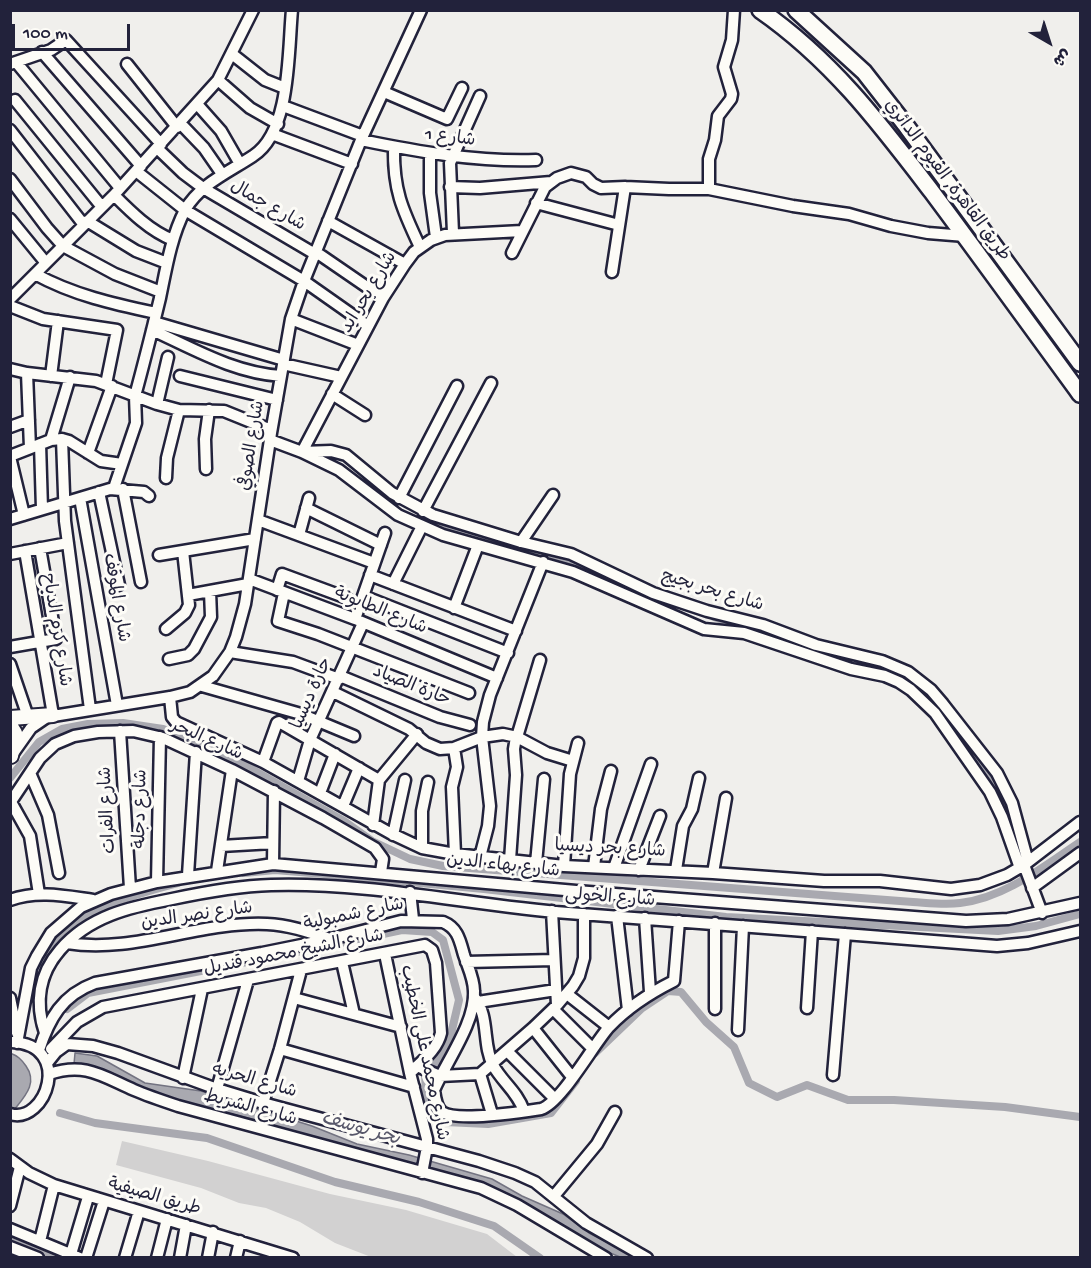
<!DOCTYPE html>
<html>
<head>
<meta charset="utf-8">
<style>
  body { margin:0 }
  #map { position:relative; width:1091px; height:1268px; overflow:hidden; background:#f0efec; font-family:"Gochi Hand","Playpen Sans Arabic",sans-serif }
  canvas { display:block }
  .frame { position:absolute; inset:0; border:12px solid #22223b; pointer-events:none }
  .north { position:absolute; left:1019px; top:12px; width:60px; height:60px; -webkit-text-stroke:4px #fdfcf7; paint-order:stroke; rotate:141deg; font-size:16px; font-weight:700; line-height:24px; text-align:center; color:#22223b }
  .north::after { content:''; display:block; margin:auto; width:21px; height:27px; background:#22223b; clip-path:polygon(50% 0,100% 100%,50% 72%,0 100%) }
  .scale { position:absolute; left:12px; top:24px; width:118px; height:27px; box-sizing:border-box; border:3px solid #22223b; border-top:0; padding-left:8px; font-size:18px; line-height:21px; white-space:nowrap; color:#22223b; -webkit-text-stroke:4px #fdfcf7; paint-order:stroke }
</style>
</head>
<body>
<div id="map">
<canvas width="1091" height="1268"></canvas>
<div class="frame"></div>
<div class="north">ش</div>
<div class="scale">100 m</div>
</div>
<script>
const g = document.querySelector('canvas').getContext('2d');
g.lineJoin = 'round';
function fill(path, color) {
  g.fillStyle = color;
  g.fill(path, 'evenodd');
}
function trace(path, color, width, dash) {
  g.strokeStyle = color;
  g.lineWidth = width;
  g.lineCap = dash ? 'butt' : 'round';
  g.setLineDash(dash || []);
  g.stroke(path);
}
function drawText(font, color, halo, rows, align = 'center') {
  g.font = font + ' "Gochi Hand","Playpen Sans Arabic",sans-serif';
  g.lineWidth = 6;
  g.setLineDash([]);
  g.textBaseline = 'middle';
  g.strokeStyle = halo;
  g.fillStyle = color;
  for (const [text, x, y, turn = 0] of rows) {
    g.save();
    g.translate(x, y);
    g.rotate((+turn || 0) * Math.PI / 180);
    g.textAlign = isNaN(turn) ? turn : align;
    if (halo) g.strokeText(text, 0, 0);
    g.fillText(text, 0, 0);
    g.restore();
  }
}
const green = new Path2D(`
  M122,1141L208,1161L330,1194L406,1210L487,1234L517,1257H371L335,1243L300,1222L266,1208L239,1203L201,1188L116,1165Z`);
const water = new Path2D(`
  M10,1053C18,1056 21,1059 26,1066C38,1083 25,1096 14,1110L11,1108Z
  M75,1053L97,1056L145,1083L201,1091L312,1126L357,1144L409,1155L492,1179L522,1196L563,1214L589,1233L636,1257H620L581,1241L512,1198L293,1136L264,1122L162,1097L94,1067L74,1064Z`);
const canal = new Path2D(`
  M438,526L569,561L625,585
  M714,617L838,659L881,671
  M899,677L918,687L947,716L1002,795L1012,832
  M10,778L39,742L62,729L88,724L123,723L163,729L246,766L344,821L372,841L410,859L443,866L913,902C929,903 945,905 960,903C1005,898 1044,866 1080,842
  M244,873L275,870L324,874L484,889L726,917L998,931L1036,926L1080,914
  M33,981C47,916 124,898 178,883
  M67,1009L88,993L293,953L402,930L432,932L443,940L459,1000L448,1047L425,1076L427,1107L445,1122L488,1124L551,1113L576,1081
  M595,1053L641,1009L668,991L681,992L706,1022L734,1047L749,1083L777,1097L807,1085L848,1100H894L1005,1107L1080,1117
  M60,1113L95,1123L207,1138L335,1182L419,1202L494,1226L540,1258
  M10,1237L61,1258`);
const minor = new Path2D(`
  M42,52L141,166
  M232,54L265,80L285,88
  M16,62L120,188
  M10,64L51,50L66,40L161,144
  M127,64L177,127
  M218,80L250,108L278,124
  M384,92L447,119L462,88
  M15,100L102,207
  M197,104L221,131L240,164
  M283,106L363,136
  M180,123L204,148L222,174
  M10,130L84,225
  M272,134L352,164
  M361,140C419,152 477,162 536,160
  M394,147C393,189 402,209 420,247
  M157,148L183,173L203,188L315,254
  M430,154V193L436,237
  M136,171L185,210L304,281L368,326
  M10,179L47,228L63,246L115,274L161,292
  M450,187L480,188L551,182
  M709,189V159L715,140L718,116L731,99L732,94L724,67L732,40L734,10
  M114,195C131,212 150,231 173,240
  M536,203L619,225
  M10,219L46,263
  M87,221L136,251L167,263
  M328,221L405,264
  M522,231L445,235L431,240L414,252L405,264L383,298L302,452L331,451L346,455L392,493L433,515L521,542L571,554L653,593L707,611L763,625L816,645L882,661L908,672L931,690L943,704L997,773L1012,803L1028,862
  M453,233L450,163L480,96
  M316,252L383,298
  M512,253L545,187L557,178L571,173L586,177L593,184L601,188L625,187L669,189H709L793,206L849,214L891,226L928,233L965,236
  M612,272L625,187
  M35,274C73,295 114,304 156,313
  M10,299L114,195L218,80L253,10
  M10,306L43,319L117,330L106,384
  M291,319L358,345
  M154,322L284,360
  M152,330C194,349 234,373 281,376
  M283,364L341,377
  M10,369L27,373L96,381L157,404L179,410L224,411L271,430
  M27,373L30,448
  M51,376L58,321
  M180,376L277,400
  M332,394L365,415
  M157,404L168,357
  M10,427L29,420
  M62,439L65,521L90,709
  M51,440L70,377
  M270,440L302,452L339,470L398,515L443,535L573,572L704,629L744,633L851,669L885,676L899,682L911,690L935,713L990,792L1002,817L1020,868
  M40,444L42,509
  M88,453L112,386
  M10,456L51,440L62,439L69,441L101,461L122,464
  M10,457L24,515
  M206,469L205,439L209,410
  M166,478L167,458L179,410
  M114,488L136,423L135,396C144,363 152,331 160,298C166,269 171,237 185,210C200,184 229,172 253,156C291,132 288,51 292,10
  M123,489L141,582
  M99,492L119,585
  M80,498L117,705
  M399,498L457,386
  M306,508L381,545
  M423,511L491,383
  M10,519L110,489L144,492L149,496
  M258,520L374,563
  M299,535L309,498
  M521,542L553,495
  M25,551L53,715
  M10,554L68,543
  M159,555L255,539
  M370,575L516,631
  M249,579L355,619L497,678
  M393,584L422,526
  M277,590L282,574L347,598
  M284,593L278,621L318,634L469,693
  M188,595L248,584
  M363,596L508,653
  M454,608L478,545
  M355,619L385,533
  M166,629L185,613L189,605L183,551
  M10,647L56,639L40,548
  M230,652L293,662L339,679
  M169,659L188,655L194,649L211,617L210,591
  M10,664L28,717
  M340,676L440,717L470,725
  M202,686L301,714L354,736
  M333,692L409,729L426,743L440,749L454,748L482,737L503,734L517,737L547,753L573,761
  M170,697L172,717L176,722L263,762L390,833L422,848L455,854L564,866L713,873L824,881H880L951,889L980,885L1007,875L1024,865L1080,822
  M120,731L130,888
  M517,737L540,660
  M454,748L457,767L452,787L455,854
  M14,752L31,728L47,717L170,697L190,692L213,676L230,652L236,637L245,604L271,433L291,319L304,281L361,140L421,10
  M263,762L277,723L279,722L379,780
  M30,773L48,815L59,873
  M298,781L310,740L363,623
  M320,793L335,754
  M11,802L30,836L39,894
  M10,803L40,758L55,744L74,736L98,732L133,731L163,738L232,770L323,818L375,848L383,859L381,872
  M343,806L359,768
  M373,825L379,780L417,734
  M393,835L405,780
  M221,846L273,843
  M422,848V811L428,782
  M480,857L488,826L490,806L482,737L483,722L490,695L543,562
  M510,860L516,775L514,749L516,737
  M536,863L544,779
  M273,864L274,791
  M1024,865L1042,913
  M564,866L570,774L578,743
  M594,867L601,809L611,771
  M614,868L651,764
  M639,870L660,816
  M676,870L683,826L692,809L699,778
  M217,871L232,770
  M713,873L726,798
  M188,875L196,752
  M157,882L160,737
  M1032,888L1080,853
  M410,892L413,919
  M10,900C38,890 65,896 93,900
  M552,911L557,1005
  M617,916L628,1010
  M645,918L650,992
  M67,943C134,954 199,921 267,924C289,925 309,932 330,939
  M385,954L410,1073L427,1139V1147L422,1173
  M342,962L354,1014
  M466,962L554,960
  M567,994L609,1027
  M474,997C490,1016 482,1045 493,1065C502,1082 517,1091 524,1111
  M10,998L17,1033
  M294,998L401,1027
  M478,1002L556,990
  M807,1008L812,931
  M553,1009L592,1048
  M715,1009V923
  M533,1028L572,1077
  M738,1030L743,926
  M45,1033C35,1003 39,974 60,950C89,916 130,907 172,899C205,892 237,886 271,885C371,882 469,905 568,913C711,923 854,935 997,946L1028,943L1080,931
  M17,1043L31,968L37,956L51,933L81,907L111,894L157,882L273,864L576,891L966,921L1008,919L1080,903
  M51,1049L77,1022L103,1007L425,945L432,950L436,963L441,1033C437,1050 422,1061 410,1073
  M280,1049L414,1087
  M39,1050C49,1019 62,995 95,983L262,953L331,939L401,921L443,922C458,928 460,941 464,955C468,967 474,979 474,991C476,1022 446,1062 434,1090C435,1097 436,1107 442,1112C456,1122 522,1112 541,1109C561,1103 593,1045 609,1027C628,1007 650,993 674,981L679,921
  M507,1051L555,1099
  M48,1062L56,1052L67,1044L93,1046L118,1053L217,1089L263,1103L479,1161L515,1173L535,1182L586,1223L647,1258
  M417,1066L440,1076L480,1074L533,1028L557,1005L573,986L579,976L584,958V914
  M49,1074C85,1062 102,1076 134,1090C148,1096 163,1101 178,1106L481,1188L517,1205L606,1258
  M480,1074L492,1114
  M833,1075L845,934
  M183,1078L202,989
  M217,1089L248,980
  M263,1103L280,1049L301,970
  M10,1114C46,1125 74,1045 12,1042
  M10,1159L29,1173L54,1185L293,1258
  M554,1196L597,1144L615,1112
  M10,1206L20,1167
  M10,1229L80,1258
  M40,1241L54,1185
  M10,1247L38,1258
  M71,1254L88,1197
  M86,1258L104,1201
  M125,1258L139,1211
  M157,1258L167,1219
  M180,1258L186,1225
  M208,1258L213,1232
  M236,1258L240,1241`);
const major = new Path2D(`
  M10,718L53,715
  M10,725L15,733L11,756`);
const highway = new Path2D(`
  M760,10C832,60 880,124 932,192C982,259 1031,327 1080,394
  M796,10L864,72L907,127L1080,363`);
const streetNames = [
  ["شارع 1",450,139,7],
  ["طريق القاهرة, الفيوم الدائري",946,181,53],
  ["شارع جمال",267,207,30],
  ["شارع بحر ايد",370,293,-59],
  ["شارع الصوفي",253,446,-81],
  ["شارع بحر بجيج",712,592,17],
  ["شارع الموقف",115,598,80],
  ["شارع الطابونة",380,612,22],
  ["شارع كرم الدباح",55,630,81],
  ["حارة الصياد",411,687,22],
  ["حارة ديسيا",313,694,-66],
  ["شارع البحر",206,741,24],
  ["شارع دجلة",142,809,-89],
  ["شارع الفرات",109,810,-93],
  ["شارع بحر ديسيا",610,850,3],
  ["شارع بهاء الدين",503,867,6],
  ["شارع الخولى",610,899,4],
  ["شارع شمبولية",354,916,-12],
  ["شارع نصر الدين",197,917,-8],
  ["شارع الشيخ محمود قنديل",294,954,-11],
  ["شارع محمد على الخطيب",423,1053,78],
  ["شارع الحريه",254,1082,16],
  ["شارع الشريط",250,1109,15],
  ["طريق الصيفية",154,1198,16]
];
const waterNames = [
  ["بحر يوسف",360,1130,16]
];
fill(green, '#d2d1d1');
fill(water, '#a9a9b0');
trace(water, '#737381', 1.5);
trace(canal, '#a9a9b0', 8);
trace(minor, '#22223b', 15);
trace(major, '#22223b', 18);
trace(highway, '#22223b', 20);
trace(minor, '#fdfcf7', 10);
trace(major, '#fdfcf7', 14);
trace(highway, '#fdfcf7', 15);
drawText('18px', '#22223b', '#fdfcf7', streetNames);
drawText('italic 20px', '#58586a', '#fdfcf7', waterNames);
</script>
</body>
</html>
